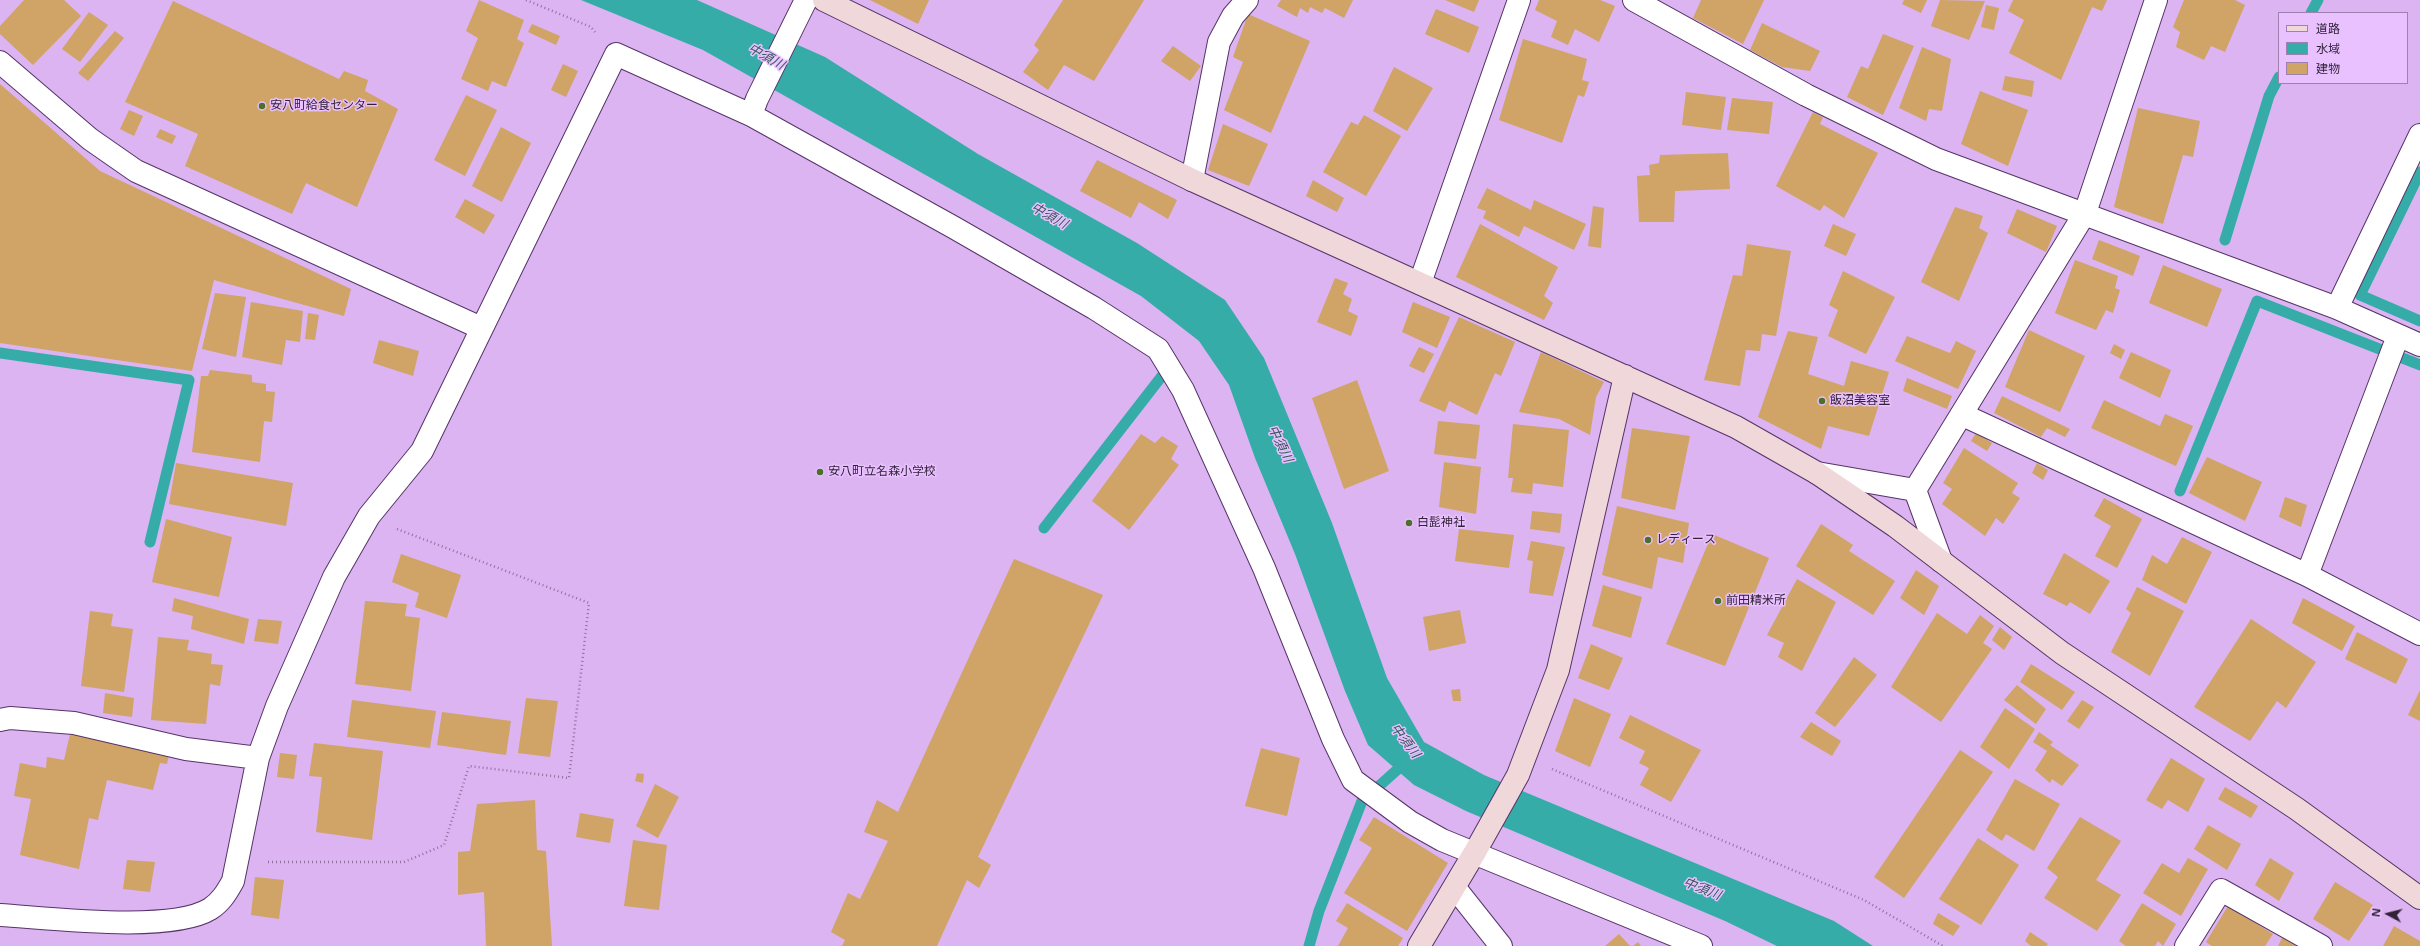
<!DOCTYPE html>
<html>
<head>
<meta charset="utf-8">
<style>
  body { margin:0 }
  #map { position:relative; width:2420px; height:946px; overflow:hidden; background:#dbb4f1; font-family:"Open Sans","Noto Sans JP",sans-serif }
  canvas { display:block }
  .legend { position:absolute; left:2278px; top:12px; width:130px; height:72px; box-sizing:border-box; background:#e9c1ff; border:1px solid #9f81b0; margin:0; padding:5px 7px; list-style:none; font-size:12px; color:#312239 }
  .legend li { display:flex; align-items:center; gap:8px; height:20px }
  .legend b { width:20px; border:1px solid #9f81b0 }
  .north { position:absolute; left:2368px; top:894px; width:40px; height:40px; -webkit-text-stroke:3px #e9c1ff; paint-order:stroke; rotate:277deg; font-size:11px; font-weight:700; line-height:16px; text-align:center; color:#312239 }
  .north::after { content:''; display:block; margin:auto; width:14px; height:18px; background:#312239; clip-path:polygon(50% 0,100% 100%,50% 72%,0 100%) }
</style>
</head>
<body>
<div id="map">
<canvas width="2420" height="946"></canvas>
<ul class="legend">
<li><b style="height:5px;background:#f0d7da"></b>道路</li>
<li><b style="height:11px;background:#36aca9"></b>水域</li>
<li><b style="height:11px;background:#d0a367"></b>建物</li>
</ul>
<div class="north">N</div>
</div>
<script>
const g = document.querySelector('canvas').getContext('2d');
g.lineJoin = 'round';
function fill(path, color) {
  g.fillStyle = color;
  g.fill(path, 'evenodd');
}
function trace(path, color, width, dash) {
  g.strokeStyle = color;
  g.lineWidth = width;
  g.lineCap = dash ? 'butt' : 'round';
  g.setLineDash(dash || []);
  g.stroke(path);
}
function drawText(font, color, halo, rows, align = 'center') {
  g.font = font + ' "Open Sans","Noto Sans JP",sans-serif';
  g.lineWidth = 3;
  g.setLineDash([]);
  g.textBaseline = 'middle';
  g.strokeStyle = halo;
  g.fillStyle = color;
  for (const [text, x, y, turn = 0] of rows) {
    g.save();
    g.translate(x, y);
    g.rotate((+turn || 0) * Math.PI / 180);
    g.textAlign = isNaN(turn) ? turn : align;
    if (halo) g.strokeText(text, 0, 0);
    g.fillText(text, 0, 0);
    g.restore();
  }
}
const water = new Path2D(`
  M581,0H697L825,57L978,154L1137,243L1225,300L1264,358L1332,523L1387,678L1424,742L1484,775L1834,921L1873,946H1777L1725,921L1466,811L1414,785L1368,745L1345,691L1295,554L1255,458L1229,385L1199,341L1141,296L703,50Z`);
const stream = new Path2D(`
  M2311,13L2318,0
  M2420,172L2360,295L2420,321
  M2225,240L2269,96L2279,77
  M0,353L189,380L150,542
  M2180,491L2257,301L2420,365
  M1044,528L1165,372
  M1379,786L1407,761
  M1309,946L1319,911L1362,801`);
const building = new Path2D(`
  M24,0H64L81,16L33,65L0,34V26Z
  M479,0L524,20L517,39L524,43L506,87L492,81L488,91L461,79L478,38L466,31Z
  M870,0H929L918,24Z
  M1063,0H1144L1094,81L1064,65L1048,90L1023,72L1039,50L1034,45Z
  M1281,0H1353L1344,18L1325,8L1322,13L1310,7L1308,13L1300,8L1297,17L1277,6Z
  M1445,0H1479L1474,12Z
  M1539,0H1600L1615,6L1599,42L1575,29L1568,45L1551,37L1557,21L1535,10Z
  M1701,0H1764L1743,44L1693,18Z
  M1904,0H1927L1921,13L1902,4Z
  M1940,0L1985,1L1969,40L1931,26Z
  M2013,0H2107L2102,11L2092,7L2061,80L2009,53L2024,20L2008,11Z
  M2184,0H2235L2245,5L2225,52L2211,46L2204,60L2176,47L2180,32L2173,27Z
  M173,1L339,79L344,71L368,80L365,91L398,109L357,207L306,183L292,214L185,166L198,134L125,102Z
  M1986,5L1999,8L1994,30L1981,27Z
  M1436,9L1479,27L1469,53L1425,34Z
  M89,12L108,25L80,62L62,49Z
  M1248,14L1310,41L1271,133L1224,110L1243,62L1233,57Z
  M1762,23L1820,51L1810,71L1782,67L1750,50Z
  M532,24L560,36L556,45L528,32Z
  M115,31L124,38L88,81L78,73Z
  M1883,34L1914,46L1883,115L1847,97L1861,66L1868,69Z
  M1523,39L1587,59L1582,80L1589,82L1584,97L1578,95L1562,143L1499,120Z
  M1173,46L1201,66L1190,81L1161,61Z
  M1922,47L1951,59L1942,111L1929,109L1926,121L1899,108Z
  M563,64L578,71L566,97L551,90Z
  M1394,67L1433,88L1407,131L1373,111Z
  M2005,76L2034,81L2032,97L2002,90Z
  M0,84L100,171L351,289L344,316L214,280L192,371L0,343Z
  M1980,91L2028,110L2008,166L1961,144Z
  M1686,92L1726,97L1721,130L1682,125Z
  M466,95L497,110L465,176L434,160Z
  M1732,98L1773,102L1769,134L1727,130Z
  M2138,108L2200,121L2193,157L2183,155L2163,224L2114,207Z
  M129,110L143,116L134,136L120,129Z
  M1813,112L1823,117L1820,124L1878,153L1844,218L1824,205L1820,211L1776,186Z
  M1364,115L1401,136L1366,196L1323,172L1351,122L1358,125Z
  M1223,124L1268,144L1249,186L1208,170Z
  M501,127L531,143L502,202L472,186Z
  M160,129L176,136L172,144L156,137Z
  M1728,153L1730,189L1675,191L1674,222H1639L1637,176L1650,175L1649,165L1659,163L1660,155Z
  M1097,160L1177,200L1168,219L1139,202L1131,218L1080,191Z
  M1313,180L1344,198L1337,212L1306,196Z
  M1487,188L1531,210L1534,200L1586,224L1574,250L1524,226L1519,237L1483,218L1486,211L1477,208Z
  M465,199L495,215L484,234L455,217Z
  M1593,206L1604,208L1601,248L1588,246Z
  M1955,207L1983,216L1979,228L1988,233L1959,301L1921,282Z
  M2017,209L2057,226L2046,252L2007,233Z
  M1480,224L1558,267L1544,296L1553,303L1544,320L1456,277Z
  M1833,224L1856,234L1846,256L1824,246Z
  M2099,240L2140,256L2133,276L2092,259Z
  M1747,244L1791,251L1776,336L1762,334L1760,351L1746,350L1740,386L1704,380L1733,275L1742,276Z
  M2075,260L2118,276L2115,288L2120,290L2113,313L2106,310L2096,330L2055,313Z
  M2163,265L2222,289L2207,327L2149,303Z
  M1843,271L1895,297L1866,354L1828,336L1838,310L1829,305Z
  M1335,278L1348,283L1343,294L1352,299L1348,311L1358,316L1351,336L1317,322Z
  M215,293L246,297L236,357L202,349Z
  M251,302L303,311L300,342L286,340L282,365L242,357Z
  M1413,302L1450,317L1437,348L1402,332Z
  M308,313L319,315L315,340L305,339Z
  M1459,317L1515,342L1501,376L1495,373L1477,415L1449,401L1445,412L1419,401Z
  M2029,330L2085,356L2060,412L2005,387Z
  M1788,331L1818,337L1808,374L1844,386L1851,361L1889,372L1869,436L1828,426L1821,449L1758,417Z
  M1907,336L1950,353L1956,341L1976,351L1958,389L1895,361Z
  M379,340L419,351L413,376L373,363Z
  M2114,344L2125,350L2121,359L2110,353Z
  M1419,347L1434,354L1424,373L1409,366Z
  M1541,352L1604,382L1596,397L1590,435L1559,419L1519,412Z
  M2131,352L2171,370L2160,398L2119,378Z
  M210,370L252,375V382L266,384V391L275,392L272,422L264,421L260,462L192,452L201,376H208Z
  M1907,378L1952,396L1947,409L1903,391Z
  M1357,380L1389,471L1344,489L1312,398Z
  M2002,396L2070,429L2065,437L2047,428L2041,437L1994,413Z
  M2104,400L2160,426L2165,414L2193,426L2176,466L2091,428Z
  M1438,421L1480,425L1476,459L1434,454Z
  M1513,424L1569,430L1563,487L1533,483L1532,494L1511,492L1513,478H1508Z
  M1632,428L1690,436L1675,510L1621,498Z
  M1976,433L1992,443L1987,451L1971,441Z
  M1141,434L1155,443L1162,436L1178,446L1171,459L1179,465L1129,530L1092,501Z
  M1964,448L2018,483L2012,493L2020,498L2003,524L1996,518L1985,536L1942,504L1952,489L1943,483Z
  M2207,457L2262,482L2245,521L2189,493Z
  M1444,462L1481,467L1476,514L1439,507Z
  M176,463L293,483L286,526L169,504Z
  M2037,463L2048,470L2043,480L2032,473Z
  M2285,497L2307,505L2301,527L2279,517Z
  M2104,498L2142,519L2117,568L2095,556L2111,526L2094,516Z
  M1617,506L1689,523L1683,563L1658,557L1652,589L1602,575Z
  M1532,511L1562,514L1560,533L1530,529Z
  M166,519L232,537L219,597L152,582Z
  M1821,524L1853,545L1849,551L1895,581L1873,615L1796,566Z
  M1459,529L1514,535L1509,568L1455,561Z
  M1712,534L1769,558L1725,666L1666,644Z
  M2182,537L2212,552L2186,604L2142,580L2152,555L2167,564Z
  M1531,541L1565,547L1553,596L1529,593L1533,561L1527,560Z
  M2064,553L2110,581L2090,614L2070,602L2067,606L2043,594Z
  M401,554L461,575L447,618L415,607L419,593L392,582Z
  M1014,559L1103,595L978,857L991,865L979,888L967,880L937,946H842L845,940L831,932L848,893L860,899L888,841L864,832L877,800L898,812Z
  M1916,570L1939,586L1924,615L1900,598Z
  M1797,579L1836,602L1802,671L1778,657L1784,643L1767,635Z
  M1603,585L1642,597L1631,638L1592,626Z
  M2137,587L2184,611L2150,676L2111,652L2131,613L2126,609Z
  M174,598L249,619L244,644L191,629L193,616L172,611Z
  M2303,598L2355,626L2342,651L2292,623Z
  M365,601L407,604L405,616L420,618L411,691L355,684Z
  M1460,610L1466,643L1429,651L1423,617Z
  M90,611L113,614L111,626L133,629L124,692L81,686Z
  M1937,613L1967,634L1980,615L1994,626L1983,643L1992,649L1941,722L1891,687Z
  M258,619L282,621L278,644L254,641Z
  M2251,619L2316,662L2286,708L2277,701L2250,741L2194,707Z
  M2000,627L2012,637L2004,650L1992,640Z
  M2357,632L2408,659L2396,684L2345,659Z
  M158,637L189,640L187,650L212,654L211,664L223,665L220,686L210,684L206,724L151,720Z
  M1591,644L1623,658L1609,690L1578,678Z
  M1854,657L1877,675L1835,727L1815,713Z
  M2031,664L2075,692L2062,710L2020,682Z
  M2017,685L2046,709L2036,724L2004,700Z
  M1460,689L1461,701H1453L1451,690Z
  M2420,690V721L2408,715Z
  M105,693L134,698L132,717L103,713Z
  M526,698L558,701L550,757L518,753Z
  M1574,698L1611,714L1590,767L1555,751Z
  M352,700L436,711L430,748L347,737Z
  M2082,700L2094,707L2079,729L2067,721Z
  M2005,708L2035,729L2009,769L1980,747Z
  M442,712L511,721L506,755L437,745Z
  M1630,715L1701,750L1671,802L1640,785L1649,768L1639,763L1645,751L1619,738Z
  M1811,722L1841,741L1832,756L1800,737Z
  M2039,732L2053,742L2050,745L2079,765L2062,786L2052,779L2050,783L2035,770L2047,751L2033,742Z
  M70,734L110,740L169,755L167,764L160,763L153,790L107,780L98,820L89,818L79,869L20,855L31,799L14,796L20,763L46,768L47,757L64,760Z
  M314,743L383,751L372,840L316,832L322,777L309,776Z
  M1261,748L1300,758L1287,816L1245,806Z
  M1960,750L1993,772L1904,898L1874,877Z
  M280,753L297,755L294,779L277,777Z
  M2171,758L2205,779L2188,812L2168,800L2162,809L2146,800Z
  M637,773L644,774L643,783L635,781Z
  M2015,779L2060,804L2034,851L2006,834L2002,841L1986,830Z
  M655,784L679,797L658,838L636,826Z
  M2225,787L2258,806L2251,818L2218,799Z
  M535,800L537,850L546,851L552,946H486L484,892L458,895V852L470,851L477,804Z
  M580,813L614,819L610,843L576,837Z
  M1374,817L1448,863L1407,931L1344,893L1372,848L1359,840Z
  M2080,817L2121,841L2096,880L2121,895L2097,931L2044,898L2058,877L2047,868Z
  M2208,825L2241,844L2227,870L2194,849Z
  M1978,838L2019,865L1981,925L1939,899Z
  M633,840L667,845L659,910L624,906Z
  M2188,858L2208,869L2181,916L2143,893L2162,863L2179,873Z
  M2270,858L2294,873L2279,901L2255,885Z
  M127,860L155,862L150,892L123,889Z
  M255,877L284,880L279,919L251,915Z
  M2335,882L2373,905L2349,941L2313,919Z
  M1347,903L1403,938L1398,946H1338L1348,928L1336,921Z
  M2142,903L2176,924L2163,946L2158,941L2155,946H2126L2119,941Z
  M2228,906L2273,934L2265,946H2212L2206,942Z
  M1938,913L1960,926L1953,936L1933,924Z
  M2394,926L2420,941V946H2383Z
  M2030,932L2048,944L2046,946H2031L2025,941Z
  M1619,934L1630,946H1605Z
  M2283,936L2300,946H2278Z
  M1638,942L1641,946H1633Z`);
const path = new Path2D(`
  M526,0L591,27L595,32
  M1552,769L1864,900L1943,946
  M268,862H404L444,845L469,766L569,778L589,603L397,529`);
const street = new Path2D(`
  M1634,0L1806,95L1936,159L2337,308L2420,345
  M0,62L90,139L136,171L481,328
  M751,115L953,227L1094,308L1158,349L1183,390L1264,568L1333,739L1353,780L1410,822L1442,840L1701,946
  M1192,180L1219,42L1233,16L1247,0
  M1420,283L1519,0
  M2337,308L2420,135
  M1963,415L2307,575L2398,336
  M1817,473L1915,490L1941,561
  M1915,490L2085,213L2156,0
  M2307,575L2420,634
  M0,720L10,718L74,723L186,749L258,758
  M1455,888L1501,946
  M0,915C49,918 171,933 210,909C221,902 227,892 233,881L258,758L277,706L334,577L369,516L422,451L616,54L751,115L757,99L806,0
  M2186,946L2221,890L2321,946`);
const secondary = new Path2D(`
  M824,0L1192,180L1736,427L1817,473L1895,526L2062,653L2297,809L2420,898
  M1419,946L1475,852L1518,775L1558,670L1625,376`);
const markers = [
  [262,106,4,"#4a702a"],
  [1822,401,4,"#4a702a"],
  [820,472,4,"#4a702a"],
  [1409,523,4,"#4a702a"],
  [1648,540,4,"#4a702a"],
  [1718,601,4,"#4a702a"]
];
const poiNames = [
  ["安八町給食センター",270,106],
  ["飯沼美容室",1830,401],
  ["安八町立名森小学校",828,472],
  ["白髭神社",1417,523],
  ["レディース",1656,540],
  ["前田精米所",1726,601]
];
const waterNames = [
  ["中須川",766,57,29],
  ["中須川",1049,216,29],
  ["中須川",1280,444,64],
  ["中須川",1405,741,53],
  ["中須川",1702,889,22]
];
fill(water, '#36aca9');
trace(stream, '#36aca9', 11);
fill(building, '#d0a367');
trace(street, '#563468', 24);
trace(secondary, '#563468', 24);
trace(path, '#8f729e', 2.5, [1, 3]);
trace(street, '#fff', 22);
trace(secondary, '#f0d7da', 22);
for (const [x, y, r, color] of markers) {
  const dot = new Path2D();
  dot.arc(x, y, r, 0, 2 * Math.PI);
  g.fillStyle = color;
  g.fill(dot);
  trace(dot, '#e9c1ff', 1.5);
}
drawText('12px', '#312239', '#e9c1ff', poiNames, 'left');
drawText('italic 13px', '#355756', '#e9c1ff', waterNames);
</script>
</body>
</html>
